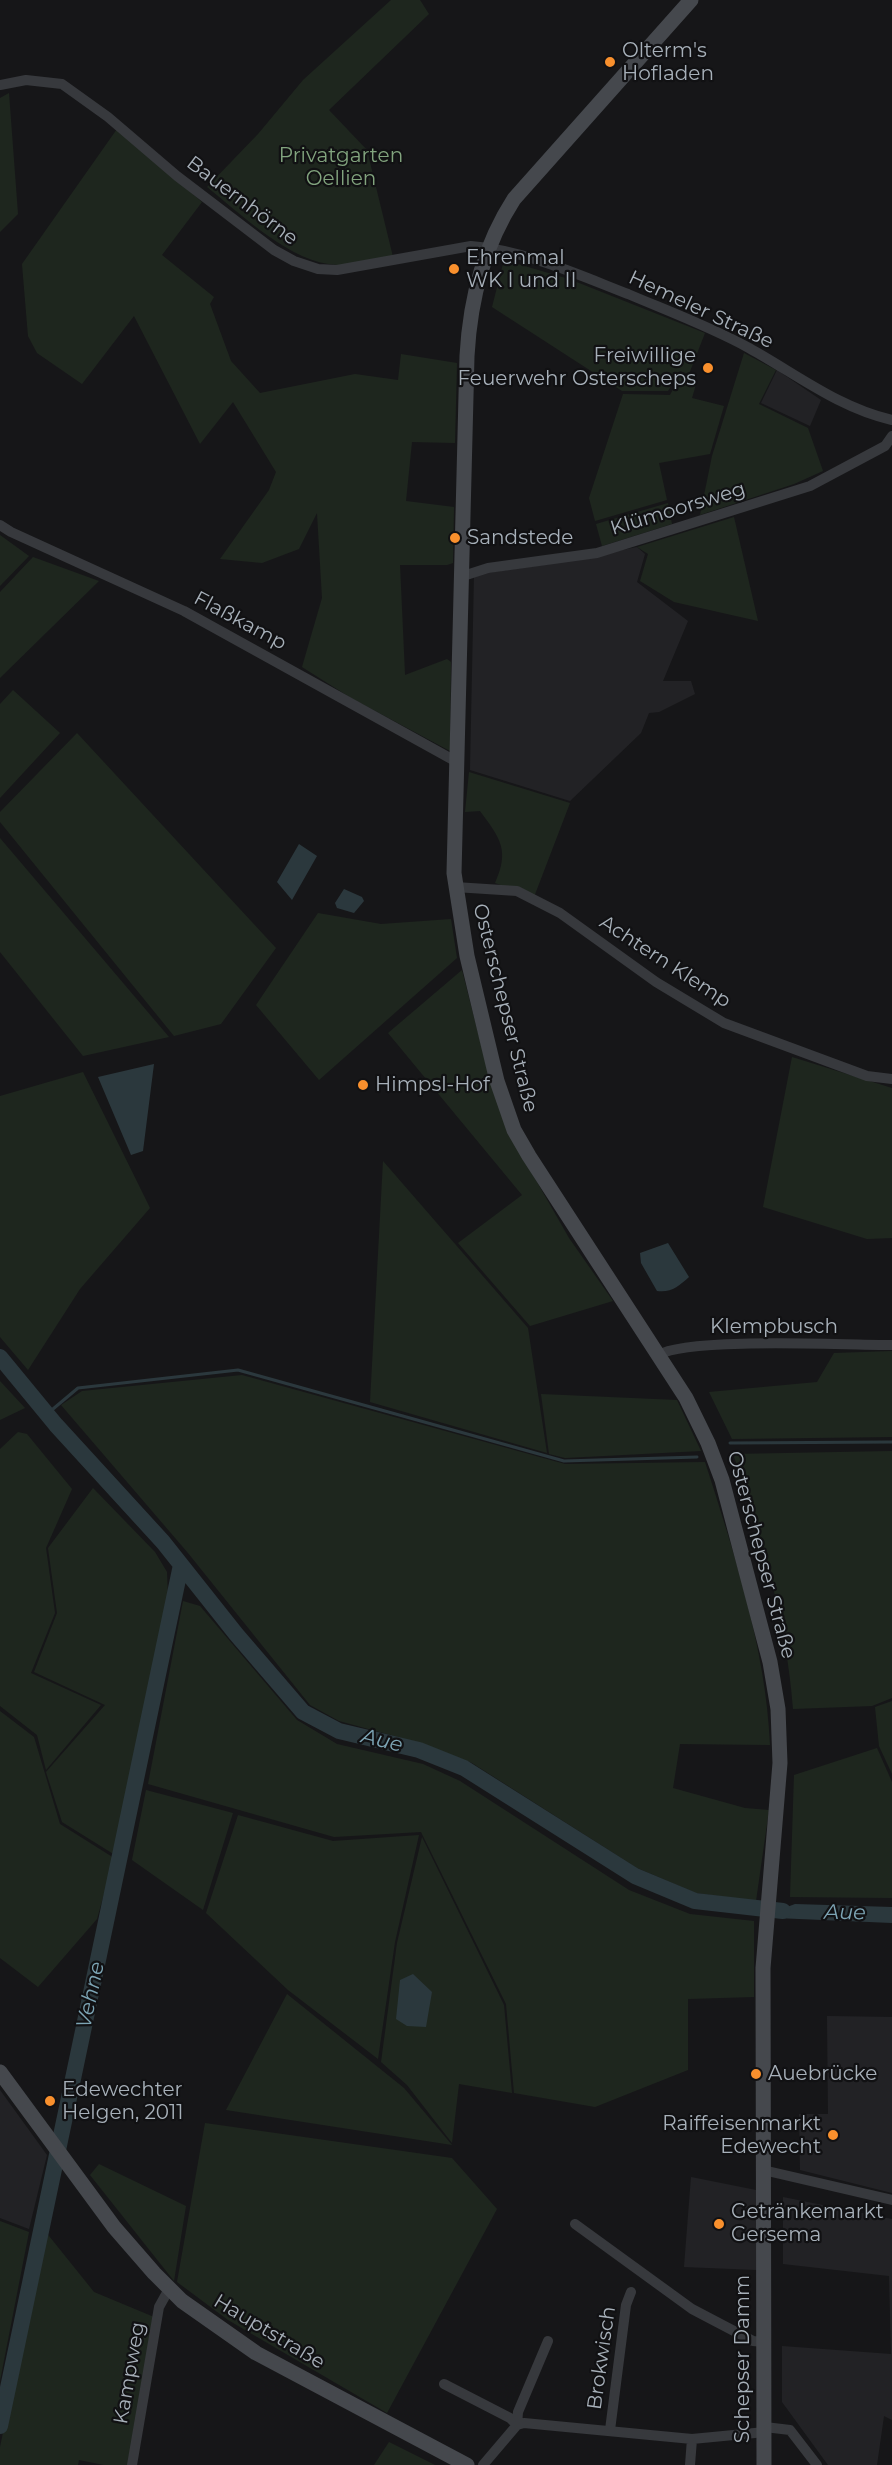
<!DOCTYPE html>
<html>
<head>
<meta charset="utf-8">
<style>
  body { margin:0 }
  canvas { display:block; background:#161618 }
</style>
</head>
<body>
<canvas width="892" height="2465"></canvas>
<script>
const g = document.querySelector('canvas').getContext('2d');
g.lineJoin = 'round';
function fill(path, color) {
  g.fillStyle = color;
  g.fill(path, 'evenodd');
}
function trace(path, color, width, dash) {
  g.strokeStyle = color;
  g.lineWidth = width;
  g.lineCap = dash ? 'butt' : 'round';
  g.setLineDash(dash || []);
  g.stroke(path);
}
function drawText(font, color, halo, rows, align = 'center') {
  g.font = font + ' Montserrat,sans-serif';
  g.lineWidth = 4.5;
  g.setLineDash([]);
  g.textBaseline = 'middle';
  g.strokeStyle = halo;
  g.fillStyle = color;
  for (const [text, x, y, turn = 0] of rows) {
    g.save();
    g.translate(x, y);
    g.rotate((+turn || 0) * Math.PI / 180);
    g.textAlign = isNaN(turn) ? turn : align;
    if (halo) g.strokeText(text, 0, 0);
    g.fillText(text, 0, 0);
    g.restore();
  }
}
const built = new Path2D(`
  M777,370L821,400L810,426L761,403Z
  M637,547L645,554L637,582L688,621L663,681H691L695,694L659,712L649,713L641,733L570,801L470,770L474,575L562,562Z
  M827,2016L892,2017V2193L800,2170L799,2114H828Z
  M0,2090L47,2155L29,2229L0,2218Z
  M691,2177L761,2191L757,2270L684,2267Z
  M783,2197L892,2219V2420L884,2416L877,2465H828L782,2402V2346L891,2354L889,2276L783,2264Z`);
const green = new Path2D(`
  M391,0H420L429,14L329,110L367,150L393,257C375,259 355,265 337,265C291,263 242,215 207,187L258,134L303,80Z
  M9,93L18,214L0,232V98Z
  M117,129L202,202L162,255L214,297L210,304L231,361L260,393L355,374L398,380L401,354L457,363L455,443L412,442L406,501L454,507L453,563L447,565H400L405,675L447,659L451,662L450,751L351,698L302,667L322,598L317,513L299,549L262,563L220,559L269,490L276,472L233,402L200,444L134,316L82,384L37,353L28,336L22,264Z
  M504,260L569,279L705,333L689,374L680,371L668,391H622L492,307Z
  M744,353L776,370L759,404L808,428L823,471L794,484L700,515L712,456Z
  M681,374L697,381L692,398L724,406L710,454L659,463L667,500L595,521L589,498L623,394L670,395Z
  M668,503L672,524L602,546L596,524Z
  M734,517L758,621L674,602L640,581L648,554L637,547Z
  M0,535L29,556L0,586Z
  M33,557L99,581L0,678V592Z
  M13,690L60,733L0,798V704Z
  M77,733L276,948L221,1024L174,1036L0,822V812Z
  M469,772L570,803L534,897L495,883C510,850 500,838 480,811L465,812Z
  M0,838L169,1037L83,1056L0,952Z
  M318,913L381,924L451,919L457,958L319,1080L256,1005Z
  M462,970L491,1084L517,1147L569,1238L613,1301L530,1326L458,1243L522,1195L388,1033Z
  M792,1057L892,1088V1238L867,1239L763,1207Z
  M83,1072L150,1208L80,1289L28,1370L0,1337V1096Z
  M383,1161L528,1328L547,1453L370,1402Z
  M892,1351V1437L732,1439L709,1392L817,1382L834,1353Z
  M242,1375L565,1464L705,1462C734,1553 766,1649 770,1745L680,1744L673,1788L745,1808L769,1810L756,1901L696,1893L637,1868L472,1763L420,1743L339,1721L310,1705L188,1553L61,1405L82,1391Z
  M0,1381L25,1408L0,1420Z
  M541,1394L677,1400L701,1451L565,1458L549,1454Z
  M18,1432L27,1434L72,1489L46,1548L55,1613L31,1673L101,1705L46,1770L37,1735L0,1706V1449Z
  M892,1451V1698L872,1706L793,1709C787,1624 761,1534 733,1454Z
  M93,1488L155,1552L167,1572L168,1598L115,1855L62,1822L46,1772L105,1705L34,1672L57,1613L48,1548Z
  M183,1601L200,1606L297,1720L337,1744L423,1764L460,1781L629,1890L690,1914L754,1921V1997L688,1999V2070L595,2107L514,2093L506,2004L421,1832L334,1837L148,1784Z
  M892,1701V1774L879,1746L875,1707Z
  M0,1711L34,1737L60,1824L114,1858L97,1919L38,1987L0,1958Z
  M877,1748L892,1782V1898L790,1897L794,1775Z
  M146,1790L233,1813L203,1910L132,1860Z
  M238,1815L333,1841L419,1835L395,1942L378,2059L288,1990L206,1913Z
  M422,1837L504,2005L512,2093L459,2084L452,2143L407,2085L381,2062L397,1943Z
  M287,1994L404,2088L452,2145L226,2110Z
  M205,2123L452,2158L497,2209L387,2413L228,2320L177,2282Z
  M99,2164L186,2206L174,2281L90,2175Z
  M0,2221L29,2232L0,2381Z
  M45,2231L94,2292L154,2317L129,2465H104L79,2460L78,2465H0V2447Z
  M389,2442L435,2465H374Z`);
const water = new Path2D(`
  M299,844L317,856L292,900L277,882Z
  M344,889L362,897L364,901L354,913L337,908L335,903Z
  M154,1064L143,1151L131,1155L98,1077Z
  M668,1243L689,1277C679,1286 671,1293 657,1291L641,1263L640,1253Z
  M795,1904L892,1907V1923L776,1918L777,1907H787Z
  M413,1974L432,1992L426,2027L407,2026L396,2019L400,1980Z`);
const stream = new Path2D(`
  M47,1414L78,1388L238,1370L564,1461L697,1457
  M730,1443L892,1442`);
const river = new Path2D(`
  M0,1357L56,1425L163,1542L236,1634L303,1712L339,1731L419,1750L464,1768L635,1876L695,1901L783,1911
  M0,2426L181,1565`);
const street = new Path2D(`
  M0,85L26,80L62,84L108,117L177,176L274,250L294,261L318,269L337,270L471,246C524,250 579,275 628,294C668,311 711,327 749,348C796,374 839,408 892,420
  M0,525L11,532L184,611L457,762
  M460,577L488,568L597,553L810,486L885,446L892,436
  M455,887L517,891L560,913L656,982L724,1023L867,1076L892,1079
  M659,1355C684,1337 851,1345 892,1345
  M763,2170L892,2200
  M575,2224L692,2309L753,2341L764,2342
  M444,2384L510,2418L517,2425
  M517,2425L518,2412L548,2341
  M765,2427L790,2430L817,2465
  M610,2430L626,2305L631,2292
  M132,2465L159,2307L169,2289
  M483,2465L517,2425L524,2423L692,2439L765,2432
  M690,2465L692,2439`);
const secondary = new Path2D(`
  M691,0L514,199C483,247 470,300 467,356L454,873L467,956L497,1081L514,1130L529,1156L686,1398L708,1443L722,1480L770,1662L778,1709L780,1763L763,1968L764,2465
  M0,2072L114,2227L154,2273L182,2301L256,2353L467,2465`);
const markers = [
  [610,62,6,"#f9902d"],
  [454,269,6,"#f9902d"],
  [708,368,6,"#f9902d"],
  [455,538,6,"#f9902d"],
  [363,1085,6,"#f9902d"],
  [756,2074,6,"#f9902d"],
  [50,2101,6,"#f9902d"],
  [833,2135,6,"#f9902d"],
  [719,2224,6,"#f9902d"]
];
const poiNames = [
  ["Olterm's",622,51],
  ["Hofladen",622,74],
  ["Ehrenmal",466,258],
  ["WK I und II",466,281],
  ["Freiwillige",696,356,"right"],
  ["Feuerwehr Osterscheps",696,379,"right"],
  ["Sandstede",467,538],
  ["Himpsl-Hof",375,1085],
  ["Auebrücke",768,2074],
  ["Edewechter",62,2090],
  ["Helgen, 2011",62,2113],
  ["Raiffeisenmarkt",821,2124,"right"],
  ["Edewecht",821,2147,"right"],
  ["Getränkemarkt",731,2212],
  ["Gersema",731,2235]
];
const parkNames = [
  ["Privatgarten",341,156],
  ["Oellien",341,179]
];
const streetNames = [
  ["Bauernhörne",242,201,37],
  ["Hemeler Straße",701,310,25],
  ["Klümoorsweg",678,509,-17],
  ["Flaßkamp",240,621,28],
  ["Achtern Klemp",665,962,33],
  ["Osterschepser Straße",505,1008,76],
  ["Klempbusch",774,1327],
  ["Osterschepser Straße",761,1555,75],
  ["Hauptstraße",269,2332,31],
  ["Brokwisch",602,2358,-82],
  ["Schepser Damm",743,2359,-90],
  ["Kampweg",130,2373,-80]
];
const waterNames = [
  ["Aue",382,1741,14],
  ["Aue",845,1913,1],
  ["Vehne",91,1995,-78]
];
fill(built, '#222225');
fill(green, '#1e261e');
fill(water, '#2b383d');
trace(stream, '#2b383d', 3);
trace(river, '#2b383d', 16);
trace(street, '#37393d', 10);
trace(secondary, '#45484d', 15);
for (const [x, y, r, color] of markers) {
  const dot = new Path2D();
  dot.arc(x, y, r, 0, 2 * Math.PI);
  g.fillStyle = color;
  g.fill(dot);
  trace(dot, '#111113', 2);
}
drawText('20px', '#a7b0b9', '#111113', poiNames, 'left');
drawText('20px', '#82a47e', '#111113', parkNames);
drawText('20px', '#a7b0b9', '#111113', streetNames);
drawText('italic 21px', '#7da5b5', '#111113', waterNames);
</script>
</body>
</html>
